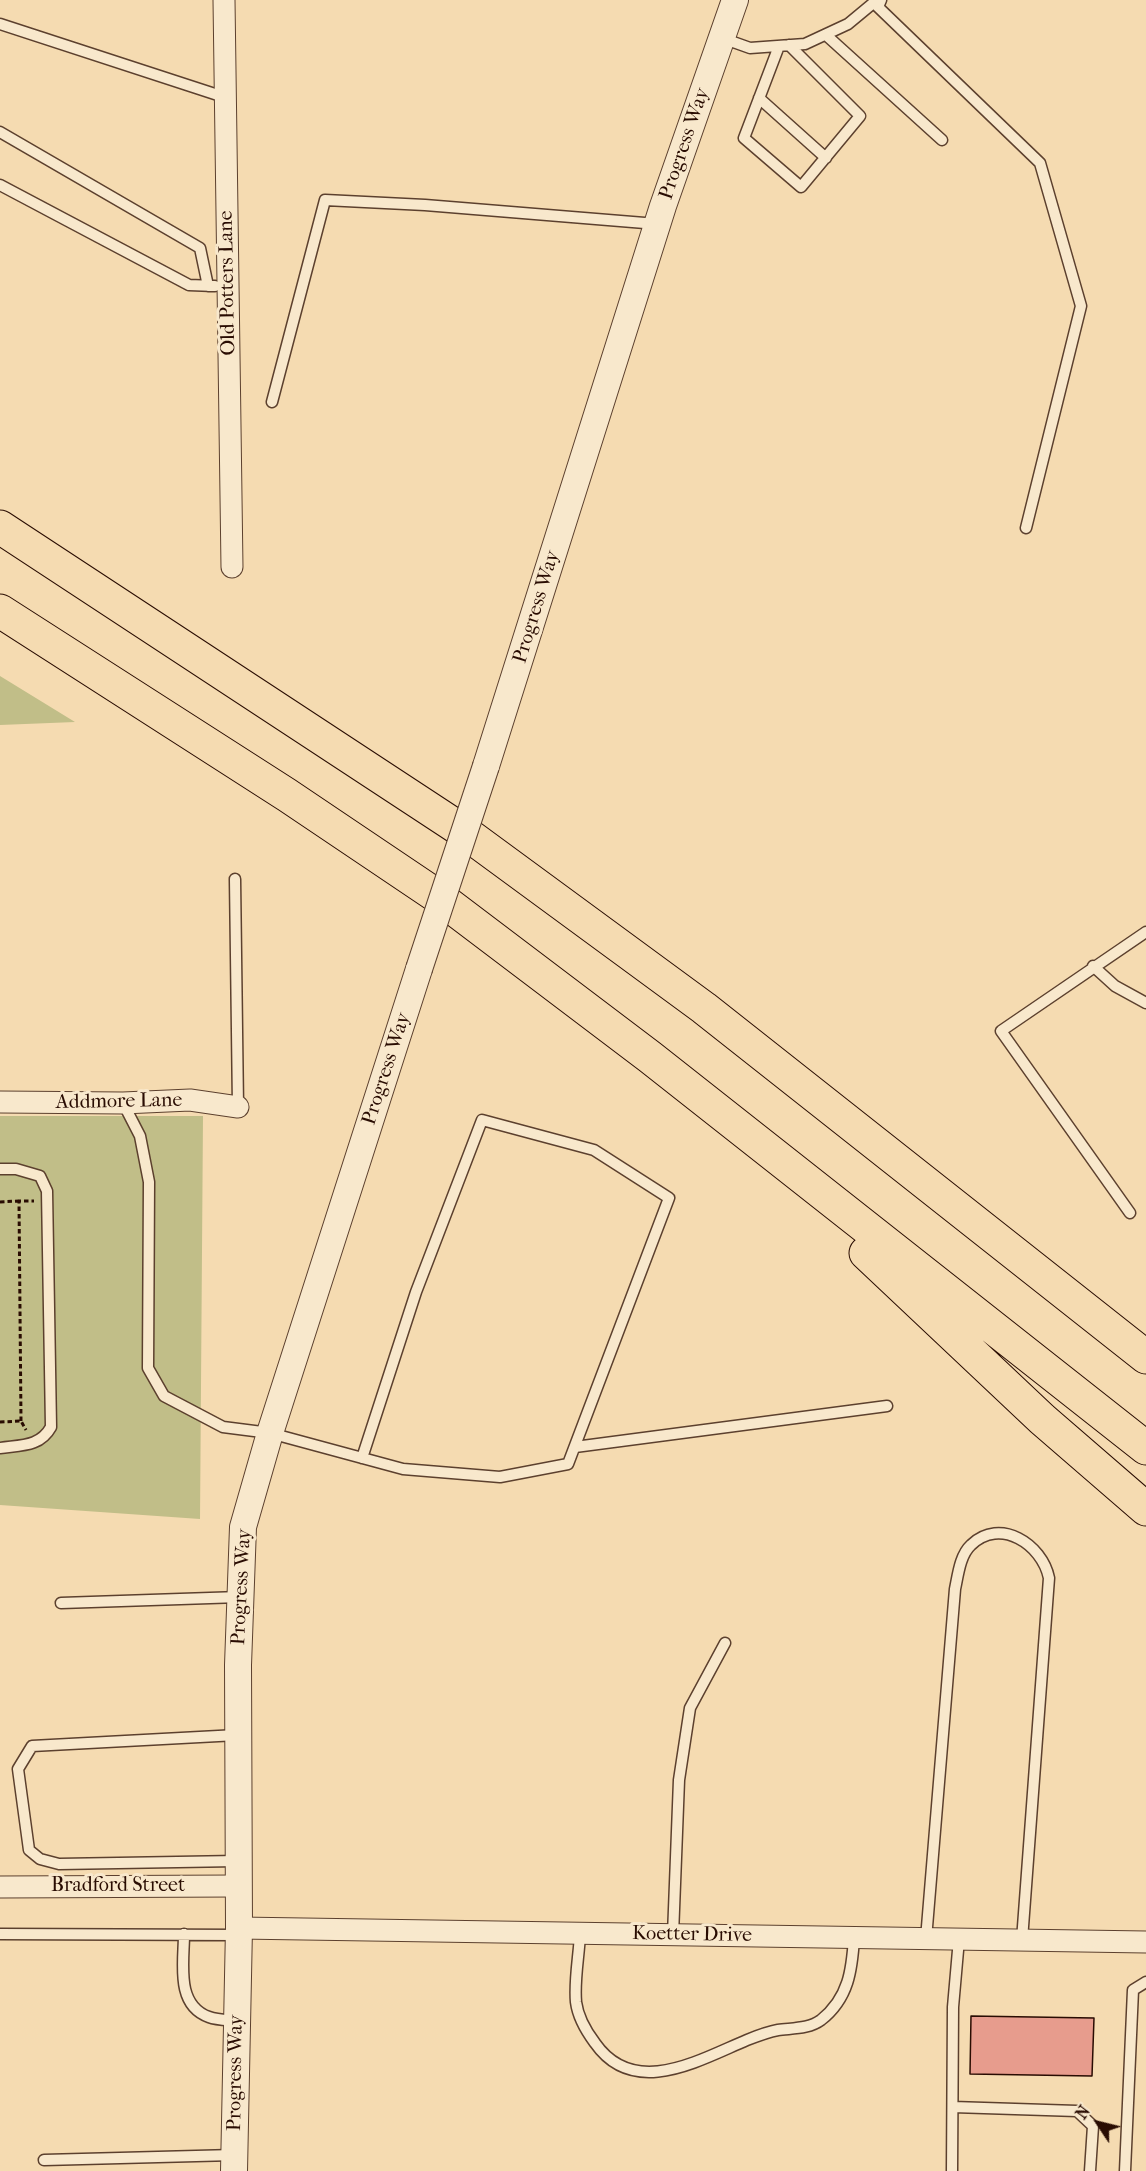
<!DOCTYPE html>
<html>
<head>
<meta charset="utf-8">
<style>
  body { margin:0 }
  #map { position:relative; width:1146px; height:2171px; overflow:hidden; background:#f5dbb1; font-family:"IM FELL French Canon",serif }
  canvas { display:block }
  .north { position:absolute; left:1068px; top:2093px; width:60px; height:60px; -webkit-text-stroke:4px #f8e8cc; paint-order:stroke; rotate:305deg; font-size:16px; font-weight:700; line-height:24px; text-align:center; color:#290c02 }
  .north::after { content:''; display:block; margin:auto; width:21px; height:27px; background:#290c02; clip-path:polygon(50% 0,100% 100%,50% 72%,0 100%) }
</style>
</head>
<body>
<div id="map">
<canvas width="1146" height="2171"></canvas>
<div class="north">N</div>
</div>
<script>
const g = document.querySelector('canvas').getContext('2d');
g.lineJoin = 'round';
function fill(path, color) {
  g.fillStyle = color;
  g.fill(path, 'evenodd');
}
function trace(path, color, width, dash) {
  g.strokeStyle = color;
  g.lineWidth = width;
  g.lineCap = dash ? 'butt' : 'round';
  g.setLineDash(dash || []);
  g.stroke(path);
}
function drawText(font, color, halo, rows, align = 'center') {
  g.font = font + ' "IM FELL French Canon",serif';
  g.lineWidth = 6;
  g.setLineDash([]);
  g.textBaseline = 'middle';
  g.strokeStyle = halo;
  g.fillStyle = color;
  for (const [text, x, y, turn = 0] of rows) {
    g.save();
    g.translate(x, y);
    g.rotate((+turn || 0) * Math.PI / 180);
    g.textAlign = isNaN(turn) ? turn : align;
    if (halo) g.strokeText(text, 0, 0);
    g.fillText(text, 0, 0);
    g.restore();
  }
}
const green = new Path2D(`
  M0,676L75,722L0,725Z
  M0,1116H203L200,1519L0,1505Z`);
const building = new Path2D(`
  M971,2016L1094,2018L1092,2076L970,2074Z`);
const path = new Path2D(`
  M0,1202L19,1201
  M21,1421L19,1201H34
  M0,1422L21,1421L26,1430`);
const service = new Path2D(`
  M881,0L878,7L1040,163L1081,306L1026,528
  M0,24L224,97
  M826,35L942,140
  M722,38L750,48L805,44L848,24L877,0
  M779,46L744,138L801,187L860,116L789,45
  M759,98L826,158
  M0,132L200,248L208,286
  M0,185L189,285L215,286
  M272,402L325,200L425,205L657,224
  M235,879L238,1107
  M1093,966L1115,986L1146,1003
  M123,1103L140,1136L149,1182L148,1368L164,1396L223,1427L270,1433L403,1469L500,1477L568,1464L669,1198L594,1150L482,1120L416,1292L362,1458
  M0,1169H16L40,1176L47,1191L51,1427C40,1447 21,1445 0,1448
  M1130,1213L1001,1031L1146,932
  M575,1447L887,1406
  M61,1603L240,1597
  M237,1861L59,1864L40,1859L29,1850L18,1769L32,1746L237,1735
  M0,1934L238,1935
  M184,1934C184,1962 175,2005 209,2017C217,2020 228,2020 237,2021
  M580,1934C579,1956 574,1980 576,2002C578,2018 586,2031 595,2043C634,2099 699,2060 747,2040C757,2036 767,2032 778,2030C792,2028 809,2029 821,2020C849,1998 852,1969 854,1938
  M673,1935L679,1780L690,1708L725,1643
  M926,1939L955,1589C958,1575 960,1555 971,1545C1000,1517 1042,1544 1049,1578L1022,1940
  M953,2107L1077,2111L1093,2126L1090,2171
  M44,2160L234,2155
  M952,2171L953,2007L959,1939
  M1125,2171L1133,1990L1146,1982`);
const minor = new Path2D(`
  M224,0L232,567
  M0,1102L123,1103L190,1100L238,1107
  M0,1887L237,1886
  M239,1928L1146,1942`);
const tertiary = new Path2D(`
  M486,766L663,206L735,0
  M234,2171L239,1928L238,1665L243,1527L270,1433L419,969`);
const motorway = new Path2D(`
  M0,527L463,831L704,1008L1146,1357
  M0,611L287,795L440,898L650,1057L1146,1448
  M866,1253L1042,1419L1146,1509`);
const tertiaryBridge = new Path2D(`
  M419,969L486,766`);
const streetNames = [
  ["Progress Way",685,144,-71],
  ["Old Potters Lane",228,283,-91],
  ["Progress Way",537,607,-73],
  ["Progress Way",387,1069,-72],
  ["Addmore Lane",119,1102,-1],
  ["Progress Way",242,1587,-87],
  ["Bradford Street",118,1886],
  ["Koetter Drive",692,1935,1],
  ["Progress Way",236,2073,-89]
];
fill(green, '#c1be88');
fill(building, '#e79c8d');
trace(building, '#290c02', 1.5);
trace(service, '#5c402e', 13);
trace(minor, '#5c402e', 23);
trace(tertiary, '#5c402e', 28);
trace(motorway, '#290c02', 35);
trace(path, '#290c02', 3, [4.5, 3]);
trace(service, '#f8e8cc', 10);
trace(minor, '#f8e8cc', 21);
trace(tertiary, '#f8e8cc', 26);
trace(motorway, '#f5dbb1', 33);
trace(tertiaryBridge, '#5c402e', 28, []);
trace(tertiaryBridge, '#f8e8cc', 26);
drawText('20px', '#290c02', '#f8e8cc', streetNames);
</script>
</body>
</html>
